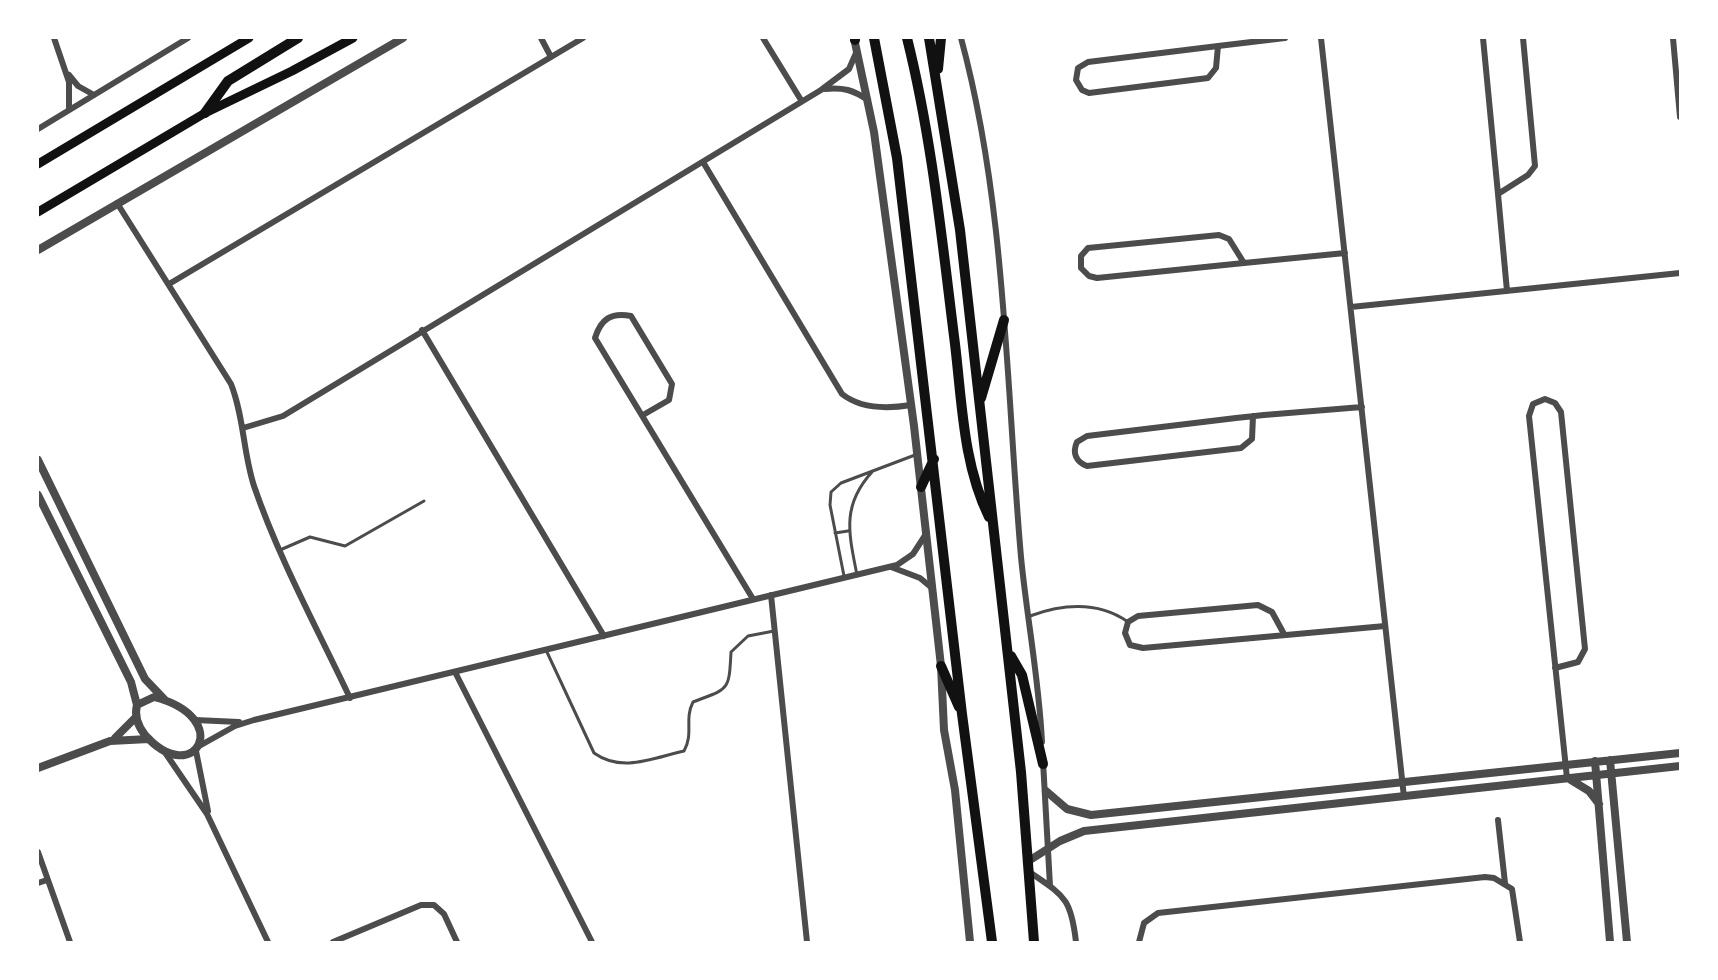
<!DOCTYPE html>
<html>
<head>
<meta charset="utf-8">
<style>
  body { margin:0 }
  #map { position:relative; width:1718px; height:980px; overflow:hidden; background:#fff; font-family:"PT Serif",serif }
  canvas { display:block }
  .frame { position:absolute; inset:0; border:39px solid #fff; pointer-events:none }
</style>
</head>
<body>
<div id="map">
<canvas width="1718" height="980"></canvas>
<div class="frame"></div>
</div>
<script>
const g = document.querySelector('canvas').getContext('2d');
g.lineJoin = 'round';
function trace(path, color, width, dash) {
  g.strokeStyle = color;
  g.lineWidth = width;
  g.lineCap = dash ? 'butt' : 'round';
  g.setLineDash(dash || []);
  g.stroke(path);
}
const service = new Path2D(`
  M835,533L848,531
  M280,550L310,537L345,546L424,501
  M857,575C849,534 841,506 872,472
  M844,576L830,505L831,492L841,483L915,455
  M1030,616C1063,604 1098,601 1128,622
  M546,650L594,753C622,773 653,758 684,751C694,733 684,720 693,702C729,688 729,692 731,652L748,636L774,631`);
const minor = new Path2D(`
  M54,38L69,82V110
  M541,38L551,57
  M763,38L801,100
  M961,38C1006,204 1006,385 1021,557C1027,619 1039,679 1042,742
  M1321,38L1404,797
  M1483,38L1498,194L1528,175L1535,166L1523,38
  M1673,38L1680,117
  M1218,46L1216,68L1208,78L1089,93L1082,90L1076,80L1078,68L1088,62Z
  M1218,46L1285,38
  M69,75L78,86L94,95
  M825,89C843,87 853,90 868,100
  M38,129L188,38
  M703,162L842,394C861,409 887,409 911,405
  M1498,194L1507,291
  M117,203L231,384C244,417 243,452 254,486C279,559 317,628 350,698
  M1219,235L1229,239L1244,263L1097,278L1089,276L1081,268V256L1088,248Z
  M1244,263L1345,253
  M169,284L583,38
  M1351,307L1680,273
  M422,330L604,636
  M643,415L669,400L672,384L631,316C611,312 601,319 595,338L753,599
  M1253,416L1252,439L1241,448L1087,466C1076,462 1072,453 1077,442L1087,436L1236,418C1246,417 1255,416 1264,415L1362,407
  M243,428L283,416L821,90L849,69L856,53
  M891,567L920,578L932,588
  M771,595L807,942
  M1284,634L1272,612L1258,605L1138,616L1128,622L1125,633L1130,645L1143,648L1385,626
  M1555,668L1578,662L1585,649L1561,412L1555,403L1545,399L1533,404L1529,416L1567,778
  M455,672L592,942
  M195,720L239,722
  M201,745L235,726L254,720L897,565L913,554L926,534
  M164,751L207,814L268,942
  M196,751L208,811
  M1043,761L1050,886
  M1498,820L1505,883
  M38,852L70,942
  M1028,871C1064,896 1071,897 1076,942
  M38,883L47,880
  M333,942L421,905H434L444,914L457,942
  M1139,942L1144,923L1158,913L1485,877L1494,878L1512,889L1520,942`);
const tertiary = new Path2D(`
  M854,38L874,132L914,426L941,666L944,730L955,790L970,942
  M38,250L403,38
  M38,460L145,679L165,700
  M38,495L131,682L137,705
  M154,697C236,718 194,790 145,735C138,726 134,716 137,705Z
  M115,738L136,717
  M1610,760L1627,942
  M1595,761L1610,942
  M38,768L110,741L149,739
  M1571,780L1589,791L1599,804
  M1046,791L1067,809L1091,815L1680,753
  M1027,862L1060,841L1084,831L1680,766`);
const secondary = new Path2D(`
  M38,164L249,38
  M38,212L205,113L292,71L353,38`);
const primary = new Path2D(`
  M874,38L897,158L962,714L992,942
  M907,38C932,138 942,241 955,344C962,402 963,464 989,517
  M929,38L960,230L1021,772L1034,942
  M855,40V38
  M938,69L941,38
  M205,113L228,81L298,38
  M981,398L1004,320
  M921,487L934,459
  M1011,656L1022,675L1043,764
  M941,666L959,707`);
trace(service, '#4c4c4c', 3);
trace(minor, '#4c4c4c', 6);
trace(tertiary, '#4c4c4c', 8);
trace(secondary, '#111', 9);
trace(primary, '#111', 10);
</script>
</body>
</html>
